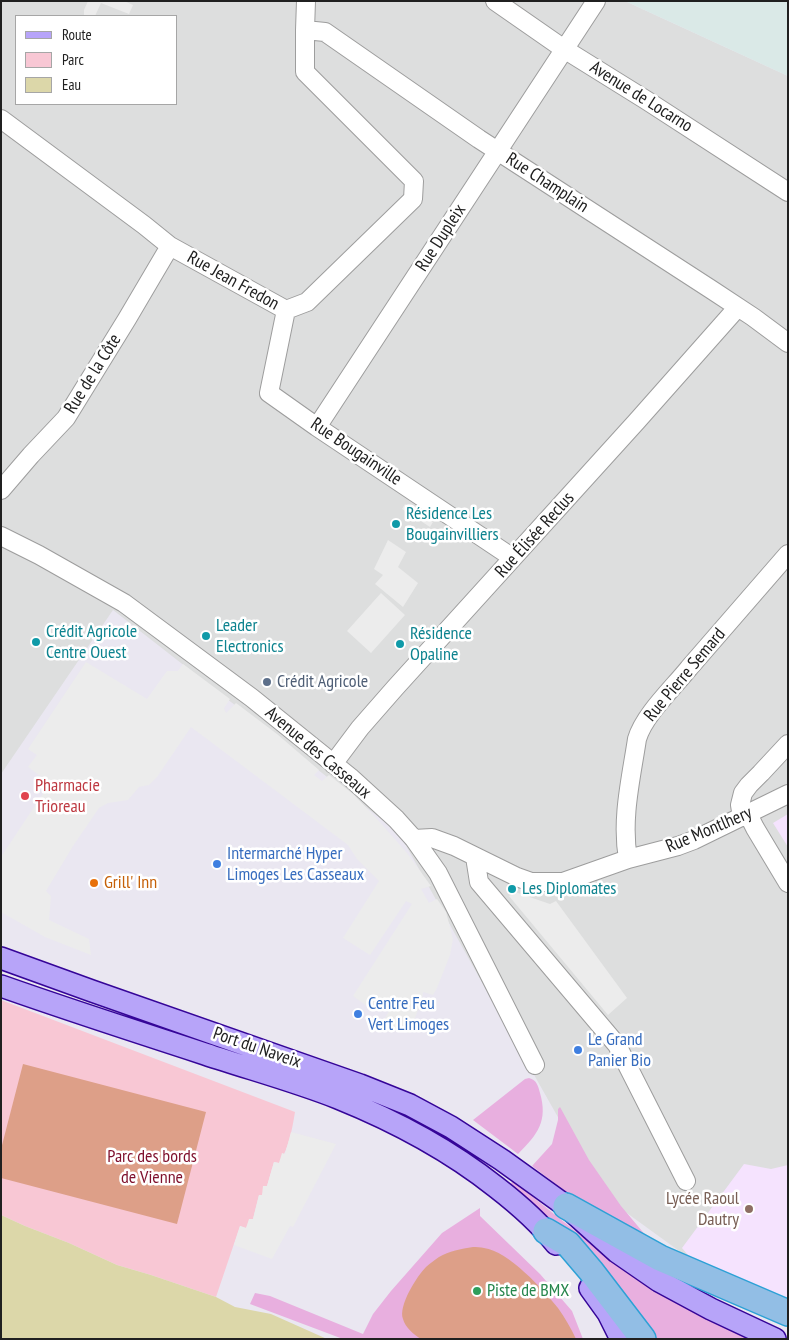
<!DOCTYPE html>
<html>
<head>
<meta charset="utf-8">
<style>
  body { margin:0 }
  #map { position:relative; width:789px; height:1340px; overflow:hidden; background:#eae7f1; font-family:"PT Sans Narrow",sans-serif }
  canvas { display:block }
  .frame { position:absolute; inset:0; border:2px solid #202020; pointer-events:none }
  .legend { position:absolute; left:15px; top:15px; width:162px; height:90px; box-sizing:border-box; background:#fff; border:1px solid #a6a6a6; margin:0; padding:6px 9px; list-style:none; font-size:15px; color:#202020 }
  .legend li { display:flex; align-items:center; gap:10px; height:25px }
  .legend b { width:25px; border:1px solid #a6a6a6 }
</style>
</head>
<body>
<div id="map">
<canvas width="789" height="1340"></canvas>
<div class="frame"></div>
<ul class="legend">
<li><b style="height:6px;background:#b7a4f9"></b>Route</li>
<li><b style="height:14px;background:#f8c7d4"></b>Parc</li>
<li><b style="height:14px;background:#dcd7a9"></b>Eau</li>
</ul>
</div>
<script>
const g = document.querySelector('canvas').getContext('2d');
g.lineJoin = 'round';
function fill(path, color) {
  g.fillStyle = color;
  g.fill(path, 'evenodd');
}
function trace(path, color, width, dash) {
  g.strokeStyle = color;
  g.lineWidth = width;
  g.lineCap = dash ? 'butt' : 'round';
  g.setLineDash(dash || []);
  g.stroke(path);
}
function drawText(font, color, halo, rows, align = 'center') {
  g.font = font + ' "PT Sans Narrow",sans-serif';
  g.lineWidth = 5;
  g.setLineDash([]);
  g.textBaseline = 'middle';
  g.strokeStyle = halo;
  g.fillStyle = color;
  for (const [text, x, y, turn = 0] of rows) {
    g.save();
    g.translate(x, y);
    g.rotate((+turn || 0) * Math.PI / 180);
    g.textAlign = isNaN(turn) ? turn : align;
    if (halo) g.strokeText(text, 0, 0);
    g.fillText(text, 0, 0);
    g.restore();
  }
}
const residential = new Path2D(`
  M1,1H625L788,76V1301L693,1261L602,1195L490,997L399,833L113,610L1,774ZM16,16H176V104H16Z`);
const industrial = new Path2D(`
  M625,1H788V76Z`);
const education = new Path2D(`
  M788,814V847L773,823Z
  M744,1164L771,1169L788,1165V1301L693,1261L682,1248Z`);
const grass = new Path2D(`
  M529,1078C537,1080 538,1086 540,1093C548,1121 538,1134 518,1154L473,1120L525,1079Z
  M560,1107L589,1160L621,1206L652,1243L582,1204L532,1166L552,1144L558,1120V1109Z
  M513,1181L600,1251L670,1299L756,1339H647L565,1234L532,1202L510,1184Z
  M480,1208V1216L540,1274L572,1311L583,1339H343L250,1304L255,1293L270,1296L363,1334L373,1314L391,1291L442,1233Z`);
const park = new Path2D(`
  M1,1000L295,1112C292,1130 289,1148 279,1163L274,1162L267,1186L262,1195H259L253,1219L246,1228L240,1226L216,1297L151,1275L117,1265L69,1243L25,1226L1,1215Z`);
const pitch = new Path2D(`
  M23,1064L206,1112L177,1224L1,1178V1149Z
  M473,1247C476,1247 481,1247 484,1248C508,1251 544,1290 558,1308C565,1318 571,1328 576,1339H421C414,1335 405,1327 403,1319C398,1306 417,1276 426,1267C430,1263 435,1260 439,1257C449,1251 461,1249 473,1247Z`);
const parking = new Path2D(`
  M88,1H124L133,5L129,14L101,3L95,16H84V10Z
  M405,504L433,522L430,527L402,509Z
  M388,540L406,552L398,567L418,583L403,607L375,584L383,575L374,569Z
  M381,593L405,615L371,653L347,631Z
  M86,662L147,699L167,671H178L183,664L230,699L224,708L226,713L236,703L277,734L319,770L314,775L322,781L329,775L353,794L377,819L407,853L431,886L421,889L429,903L437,899L446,912L453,939L450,955L437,988L433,995L423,992L422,1000L409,1033L382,1024L389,1011L377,1004L371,1009L353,996L412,904L406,901L370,955L343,938L379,881L357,859L348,845L191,727L157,777L149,785L139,787L128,800L108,803L99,808L73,846L46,891L51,896L49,920L89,939L91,955L45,937L1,912V857L50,783L28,767L37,755L28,749Z
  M515,892L550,904L556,901L627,998L608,1015L509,896Z
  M291,1132L336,1144L293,1227L290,1226L272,1259L234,1245L240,1226L246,1228L249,1219H253L259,1195H262L263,1186H267L274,1162L279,1163L282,1153L285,1154Z`);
const water = new Path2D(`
  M1,1215L25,1226L69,1243L117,1265L151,1275L216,1297L235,1307L271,1314L327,1339H1Z`);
const minor = new Path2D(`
  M495,1L564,49L646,100L788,192
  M305,30L325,32L479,139L712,290L753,317L788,343
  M1,119L144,225L170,246L286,310
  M286,310L307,302L413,199L414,181L305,72V30L306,1
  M286,310L269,393L317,427L513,558
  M317,427L596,1
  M1,490L31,455L66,418L127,319L170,246
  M1,536L39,555L124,603L252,698L350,777L396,819L414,839L438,873L535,1065
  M333,764L360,728L395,688L637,421L738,307
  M748,814L755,828L788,883
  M742,817L740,805L743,793L749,785L761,773L788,744
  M414,839L432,838L454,846L517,877L531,882H563L628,859L678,846L694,840L788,794
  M475,857L479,882L617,1045L686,1181
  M628,859C621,819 631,779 637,739C644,715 673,688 689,668C722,630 755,592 788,554`);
const major = new Path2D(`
  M1,958L92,991L360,1085L410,1105L451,1127L502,1160L566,1206L617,1252L659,1281L711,1309L775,1339
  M1,986C69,1010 137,1032 205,1054C250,1069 295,1081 338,1098C395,1121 448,1149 496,1187C518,1204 539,1222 556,1244
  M590,1288L608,1313L621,1339`);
const highway = new Path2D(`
  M566,1206L660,1258L788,1313
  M546,1231L568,1244L591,1271L643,1339`);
const markers = [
  [396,524,5,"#0f9aa8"],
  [206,636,5,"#0f9aa8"],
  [36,642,5,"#0f9aa8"],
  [400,644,5,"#0f9aa8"],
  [267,682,5,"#5c6f8a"],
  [25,796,5,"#e0444e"],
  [217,864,5,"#3f7fe0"],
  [94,883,5,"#e8710a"],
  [512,889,5,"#0f9aa8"],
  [358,1014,5,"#3f7fe0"],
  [578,1050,5,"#3f7fe0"],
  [749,1209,5,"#8d6e63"],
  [477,1291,5,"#2e9e5b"]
];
const streetNames = [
  ["Avenue de Locarno",641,97,32],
  ["Rue Champlain",547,183,33],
  ["Rue Dupleix",441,238,-57],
  ["Rue Jean Fredon",233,281,29],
  ["Rue de la Côte",93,374,-58],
  ["Rue Bougainville",356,452,34],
  ["Rue Élisée Reclus",535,535,-48],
  ["Rue Pierre Semard",685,675,-50],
  ["Avenue des Casseaux",318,753,40],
  ["Rue Montlhery",709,830,-23],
  ["Port du Naveix",257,1048,19]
];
const cultureNames = [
  ["Résidence Les",406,514],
  ["Bougainvilliers",406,535],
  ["Leader",216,626],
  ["Electronics",216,647],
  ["Crédit Agricole",46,632],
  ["Centre Ouest",46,653],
  ["Résidence",410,634],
  ["Opaline",410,655],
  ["Les Diplomates",522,889]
];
const serviceNames = [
  ["Crédit Agricole",277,682]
];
const healthNames = [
  ["Pharmacie",35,786],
  ["Trioreau",35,807]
];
const shopNames = [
  ["Intermarché Hyper",227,854],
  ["Limoges Les Casseaux",227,875],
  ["Centre Feu",368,1004],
  ["Vert Limoges",368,1025],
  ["Le Grand",588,1040],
  ["Panier Bio",588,1061]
];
const foodNames = [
  ["Grill' Inn",104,883]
];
const parkNames = [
  ["Parc des bords",152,1157],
  ["de Vienne",152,1178]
];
const educationNames = [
  ["Lycée Raoul",739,1199],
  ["Dautry",739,1220]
];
const leisureNames = [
  ["Piste de BMX",487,1291]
];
fill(residential, '#dddede');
fill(industrial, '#dae9e7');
fill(education, '#f5e3fe');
fill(grass, '#e8afdf');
fill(park, '#f8c7d4');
fill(pitch, '#dd9f88');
fill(parking, '#ececec');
fill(water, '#dcd7a9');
trace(minor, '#9d9d9d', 20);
trace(major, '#350598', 24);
trace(highway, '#2da1d6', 28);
trace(minor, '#fff', 18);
trace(major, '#b7a4f9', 21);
trace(highway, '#92bee5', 25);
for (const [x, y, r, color] of markers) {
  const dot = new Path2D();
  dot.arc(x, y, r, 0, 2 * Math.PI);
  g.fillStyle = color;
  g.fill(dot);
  trace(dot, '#fff', 2);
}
drawText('18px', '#202020', '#fff', streetNames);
drawText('18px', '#0d838f', '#fff', cultureNames, 'left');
drawText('18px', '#4e5e75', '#fff', serviceNames, 'left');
drawText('18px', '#be3a42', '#fff', healthNames, 'left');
drawText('18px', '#366cbe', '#fff', shopNames, 'left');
drawText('18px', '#c56008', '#fff', foodNames, 'left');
drawText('18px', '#7e0f2c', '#fff', parkNames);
drawText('18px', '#785e54', '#fff', educationNames, 'right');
drawText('18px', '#27864d', '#fff', leisureNames, 'left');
</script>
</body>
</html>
